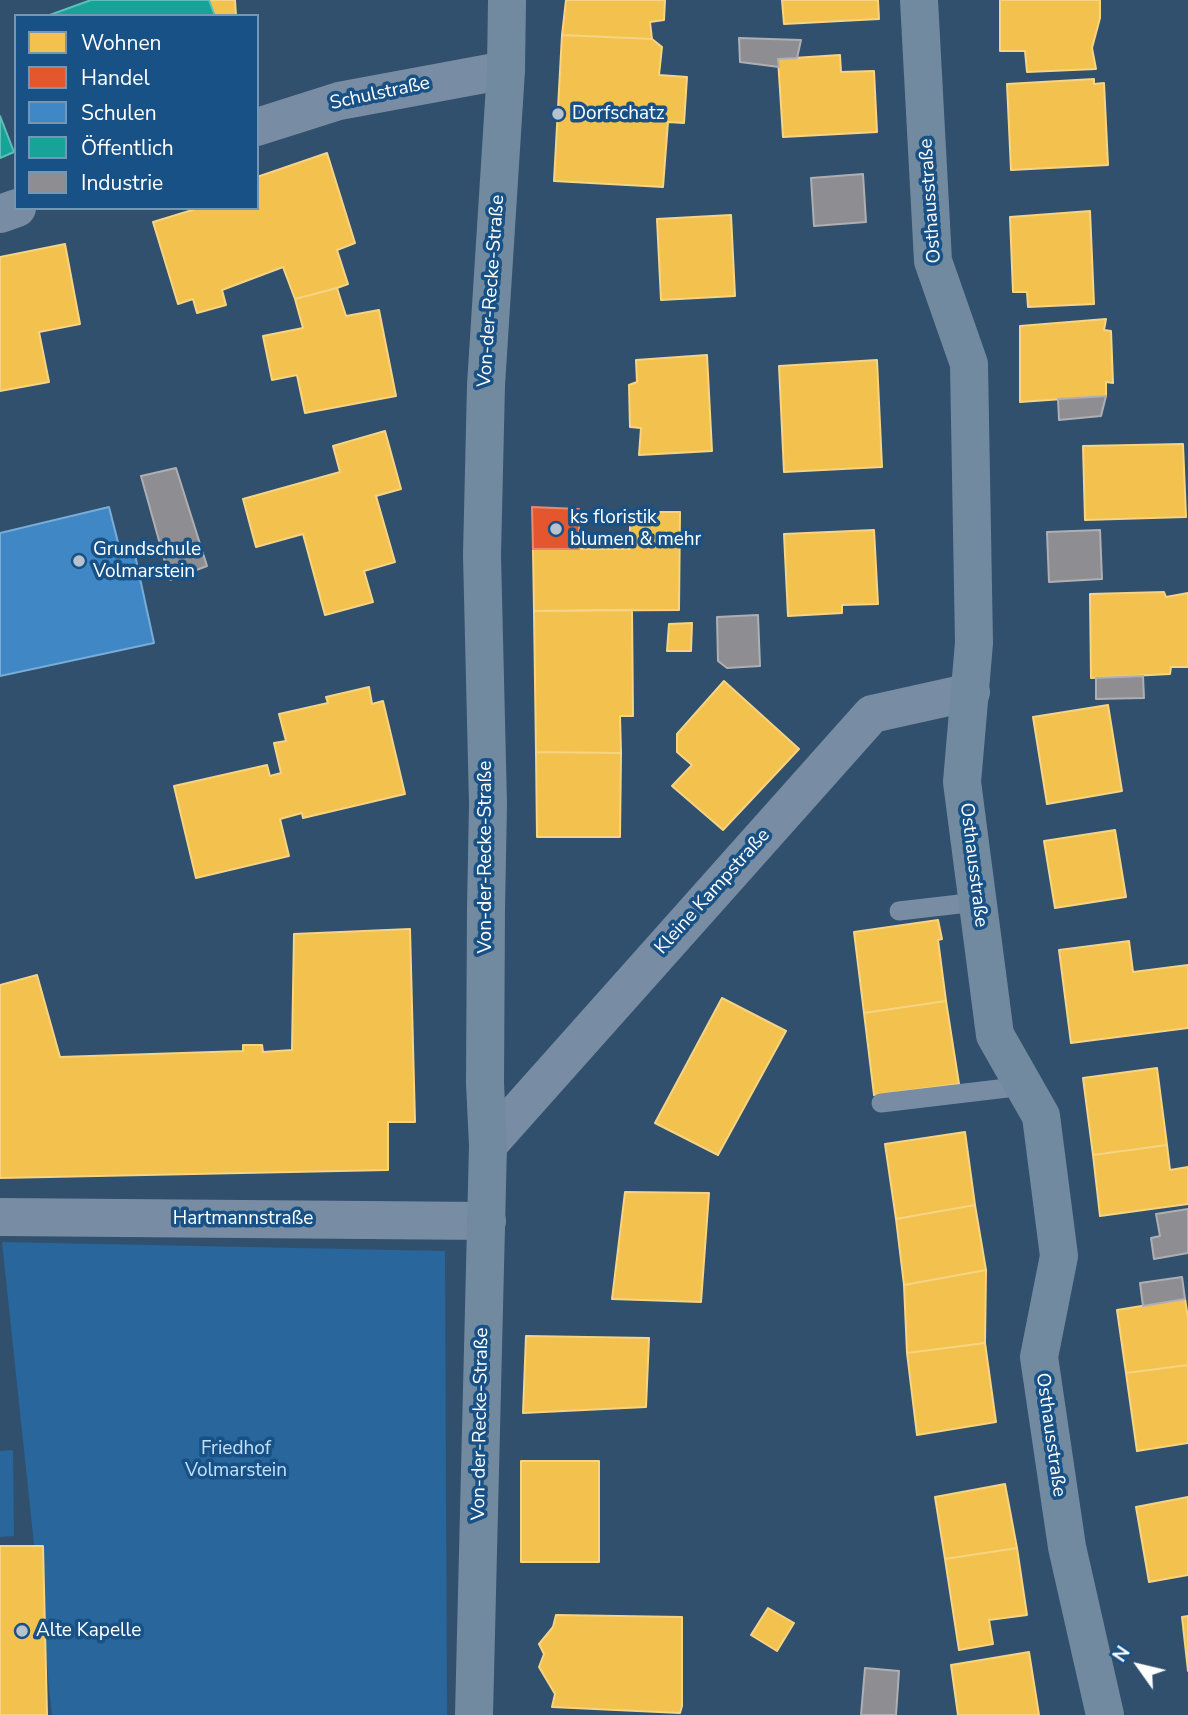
<!DOCTYPE html>
<html>
<head>
<meta charset="utf-8">
<style>
  body { margin:0 }
  #map { position:relative; width:1188px; height:1715px; overflow:hidden; background:#31506d; font-family:"Nunito Sans",sans-serif }
  canvas { display:block }
  .legend { position:absolute; left:14px; top:14px; width:245px; height:196px; box-sizing:border-box; background:#185186; border:2px solid #7497b6; margin:0; padding:9px 12px; list-style:none; font-size:21px; color:#fff }
  .legend li { display:flex; align-items:center; gap:14px; height:35px }
  .legend b { width:35px; border:2px solid #7497b6 }
  .north { position:absolute; left:1104px; top:1631px; width:70px; height:70px; -webkit-text-stroke:5px #185186; paint-order:stroke; rotate:304deg; font-size:19px; font-weight:700; line-height:28px; text-align:center; color:#fff }
  .north::after { content:''; display:block; margin:auto; width:24px; height:32px; background:#fff; clip-path:polygon(50% 0,100% 100%,50% 72%,0 100%) }
</style>
</head>
<body>
<div id="map">
<canvas width="1188" height="1715"></canvas>
<ul class="legend">
<li><b style="height:19px;background:#f2c14e"></b>Wohnen</li>
<li><b style="height:19px;background:#e4572e"></b>Handel</li>
<li><b style="height:19px;background:#3f88c5"></b>Schulen</li>
<li><b style="height:19px;background:#17a398"></b>Öffentlich</li>
<li><b style="height:19px;background:#8d8d92"></b>Industrie</li>
</ul>
<div class="north">N</div>
</div>
<script>
const g = document.querySelector('canvas').getContext('2d');
g.lineJoin = 'round';
function fill(path, color) {
  g.fillStyle = color;
  g.fill(path, 'evenodd');
}
function trace(path, color, width, dash) {
  g.strokeStyle = color;
  g.lineWidth = width;
  g.lineCap = dash ? 'butt' : 'round';
  g.setLineDash(dash || []);
  g.stroke(path);
}
function drawText(font, color, halo, rows, align = 'center') {
  g.font = font + ' "Nunito Sans",sans-serif';
  g.lineWidth = 7;
  g.setLineDash([]);
  g.textBaseline = 'middle';
  g.strokeStyle = halo;
  g.fillStyle = color;
  for (const [text, x, y, turn = 0] of rows) {
    g.save();
    g.translate(x, y);
    g.rotate((+turn || 0) * Math.PI / 180);
    g.textAlign = isNaN(turn) ? turn : align;
    if (halo) g.strokeText(text, 0, 0);
    g.fillText(text, 0, 0);
    g.restore();
  }
}
const green = new Path2D(`
  M2,1242L445,1251L447,1715H52Z
  M13,1450L14,1536L0,1537V1451Z`);
const homes = new Path2D(`
  M209,0H235L236,16H215Z
  M566,0H665L664,20L650,22L652,39L562,35Z
  M782,0H878L879,19L784,24Z
  M1000,0H1100V18L1092,48L1096,69L1027,72L1025,51H1000Z
  M562,35L652,39L662,47L659,75L687,77L684,123L668,122L663,187L554,181Z
  M840,55L841,72L874,71L877,132L783,137L778,59Z
  M1094,79V84L1104,83L1108,165L1011,170L1007,84Z
  M327,153L355,243L337,250L348,284L337,288L295,299L283,267L222,290L226,305L197,313L193,299L178,304L153,222L199,208H257V177Z
  M1090,211L1094,304L1028,307L1027,292H1013L1010,217Z
  M731,215L735,296L661,300L657,219Z
  M65,244L80,324L39,332L49,382L0,391V257Z
  M337,288L346,316L379,310L396,396L305,413L297,375L272,380L263,336L303,328L295,299Z
  M1106,319L1104,330L1111,331L1113,383L1106,382V396L1020,402V326Z
  M707,355L712,451L639,455L641,428L630,427L629,385L637,382L636,360Z
  M877,360L882,467L784,472L779,366Z
  M385,431L401,489L376,496L395,562L364,571L373,602L325,615L303,534L256,547L243,499L340,472L333,446Z
  M1183,444L1186,517L1085,520L1083,446Z
  M630,512H680L679,610L534,611L533,549H630Z
  M874,530L878,604L842,605V613L788,616L784,534Z
  M1164,592L1166,597L1188,593V667H1171L1170,674L1091,678L1090,594Z
  M602,610H632L633,716H620L621,753L536,752L534,611Z
  M692,623L691,651H667L669,624Z
  M724,681L799,749L723,830L672,786L692,765L677,752V734Z
  M369,687L372,704L383,701L405,794L303,818L302,813L280,819L289,856L196,878L174,786L267,765L270,776L281,773L274,743L286,741L279,714L328,703L326,697Z
  M1108,705L1122,791L1047,804L1033,717Z
  M536,752L621,753L620,837H537Z
  M1115,830L1126,897L1055,908L1044,841Z
  M938,920L942,939L938,940L946,1001L864,1013L854,932Z
  M410,929L415,1122H388V1170L0,1178V985L37,975L60,1057L243,1051V1045H262L263,1052L292,1050L294,934Z
  M1129,941L1133,972L1188,965V1028L1071,1043L1059,950Z
  M722,998L786,1031L718,1155L655,1123Z
  M946,1001L959,1084L874,1095L864,1013Z
  M1157,1068L1167,1145L1093,1155L1083,1078Z
  M965,1132L975,1205L896,1219L885,1144Z
  M1167,1145L1170,1170L1188,1167V1204L1100,1216L1093,1155Z
  M625,1192L709,1193L701,1302L612,1299Z
  M975,1205L986,1270L904,1285L896,1219Z
  M986,1270L985,1343L907,1353L904,1285Z
  M1185,1299L1188,1318V1365L1126,1373L1117,1310Z
  M526,1336L649,1338L646,1407L523,1413Z
  M985,1343L996,1422L917,1435L907,1353Z
  M1188,1365V1443L1137,1451L1126,1373Z
  M521,1461H599V1562H521Z
  M1005,1484L1017,1548L945,1559L935,1497Z
  M1188,1497V1575L1149,1582L1136,1507Z
  M0,1546H43L47,1715H0Z
  M1017,1548L1027,1615L989,1620L993,1644L959,1650L945,1559Z
  M768,1608L794,1623L777,1651L751,1635Z
  M556,1615L682,1617V1706L680,1713L552,1707L555,1694L539,1667L544,1654L539,1644L553,1627Z
  M1188,1616V1671L1182,1617Z
  M1029,1652L1039,1715H958L951,1665Z`);
const shops = new Path2D(`
  M532,507L579,509V549H533Z`);
const schools = new Path2D(`
  M109,507L122,558L135,555L154,643L0,676V533Z`);
const public = new Path2D(`
  M91,0H209L215,16H47Z
  M0,116L14,152L0,158Z`);
const industry = new Path2D(`
  M739,38L801,40L797,58L778,59L779,67L740,62Z
  M863,174L866,222L814,226L811,178Z
  M1106,396L1101,416L1059,420L1058,399Z
  M176,468L207,566L170,580L141,476Z
  M1100,530L1102,579L1049,582L1047,532Z
  M758,615L760,666L727,668L718,661L717,617Z
  M1143,676L1144,698L1096,699V678Z
  M1188,1209V1253L1154,1259L1151,1238L1160,1236L1156,1214Z
  M1182,1277L1185,1299L1143,1306L1140,1283Z
  M865,1668L899,1671L896,1715H861Z`);
const lane = new Path2D(`
  M899,911L977,902
  M881,1103L1024,1086`);
const street = new Path2D(`
  M257,127L339,101L506,70
  M0,214L17,208
  M488,1145L872,714L971,692
  M0,1217L487,1221`);
const secondary = new Path2D(`
  M919,0L933,261L969,364L974,643L962,782L995,1035L1041,1116L1059,1256L1039,1357L1067,1547L1105,1715
  M474,1715L488,1145L485,1083L486,909L488,804L482,555L486,385L506,70L507,0`);
const markers = [
  [558,114,7,"#b7c2cc"],
  [556,529,7,"#b7c2cc"],
  [79,561,7,"#b7c2cc"],
  [22,1631,7,"#b7c2cc"]
];
const streetNames = [
  ["Schulstraße",380,94,-12],
  ["Osthausstraße",931,201,-94],
  ["Von-der-Recke-Straße",492,291,-86],
  ["Von-der-Recke-Straße",486,857,-90],
  ["Osthausstraße",973,865,83],
  ["Kleine Kampstraße",713,892,-48],
  ["Hartmannstraße",243,1219],
  ["Von-der-Recke-Straße",481,1424,-89],
  ["Osthausstraße",1050,1435,82]
];
const poiNames = [
  ["Dorfschatz",572,114],
  ["ks floristik",570,518],
  ["blumen & mehr",570,540],
  ["Grundschule",93,550],
  ["Volmarstein",93,572],
  ["Alte Kapelle",36,1631]
];
const parkNames = [
  ["Friedhof",236,1449],
  ["Volmarstein",236,1471]
];
fill(green, '#28669c');
fill(homes, '#f2c14e');
trace(homes, '#f6d483', 2);
fill(shops, '#e4572e');
trace(shops, '#ec896d', 2);
fill(schools, '#3f88c5');
trace(schools, '#79acd6', 2);
fill(public, '#17a398');
trace(public, '#5dbfb7', 2);
fill(industry, '#8d8d92');
trace(industry, '#afafb3', 2);
trace(lane, '#788da3', 19);
trace(street, '#788da3', 38);
trace(secondary, '#728a9f', 38);
for (const [x, y, r, color] of markers) {
  const dot = new Path2D();
  dot.arc(x, y, r, 0, 2 * Math.PI);
  g.fillStyle = color;
  g.fill(dot);
  trace(dot, '#185186', 2.5);
}
drawText('19px', '#fff', '#185186', streetNames);
drawText('19px', '#fff', '#185186', poiNames, 'left');
drawText('19px', '#c3e0f9', '#185186', parkNames);
</script>
</body>
</html>
